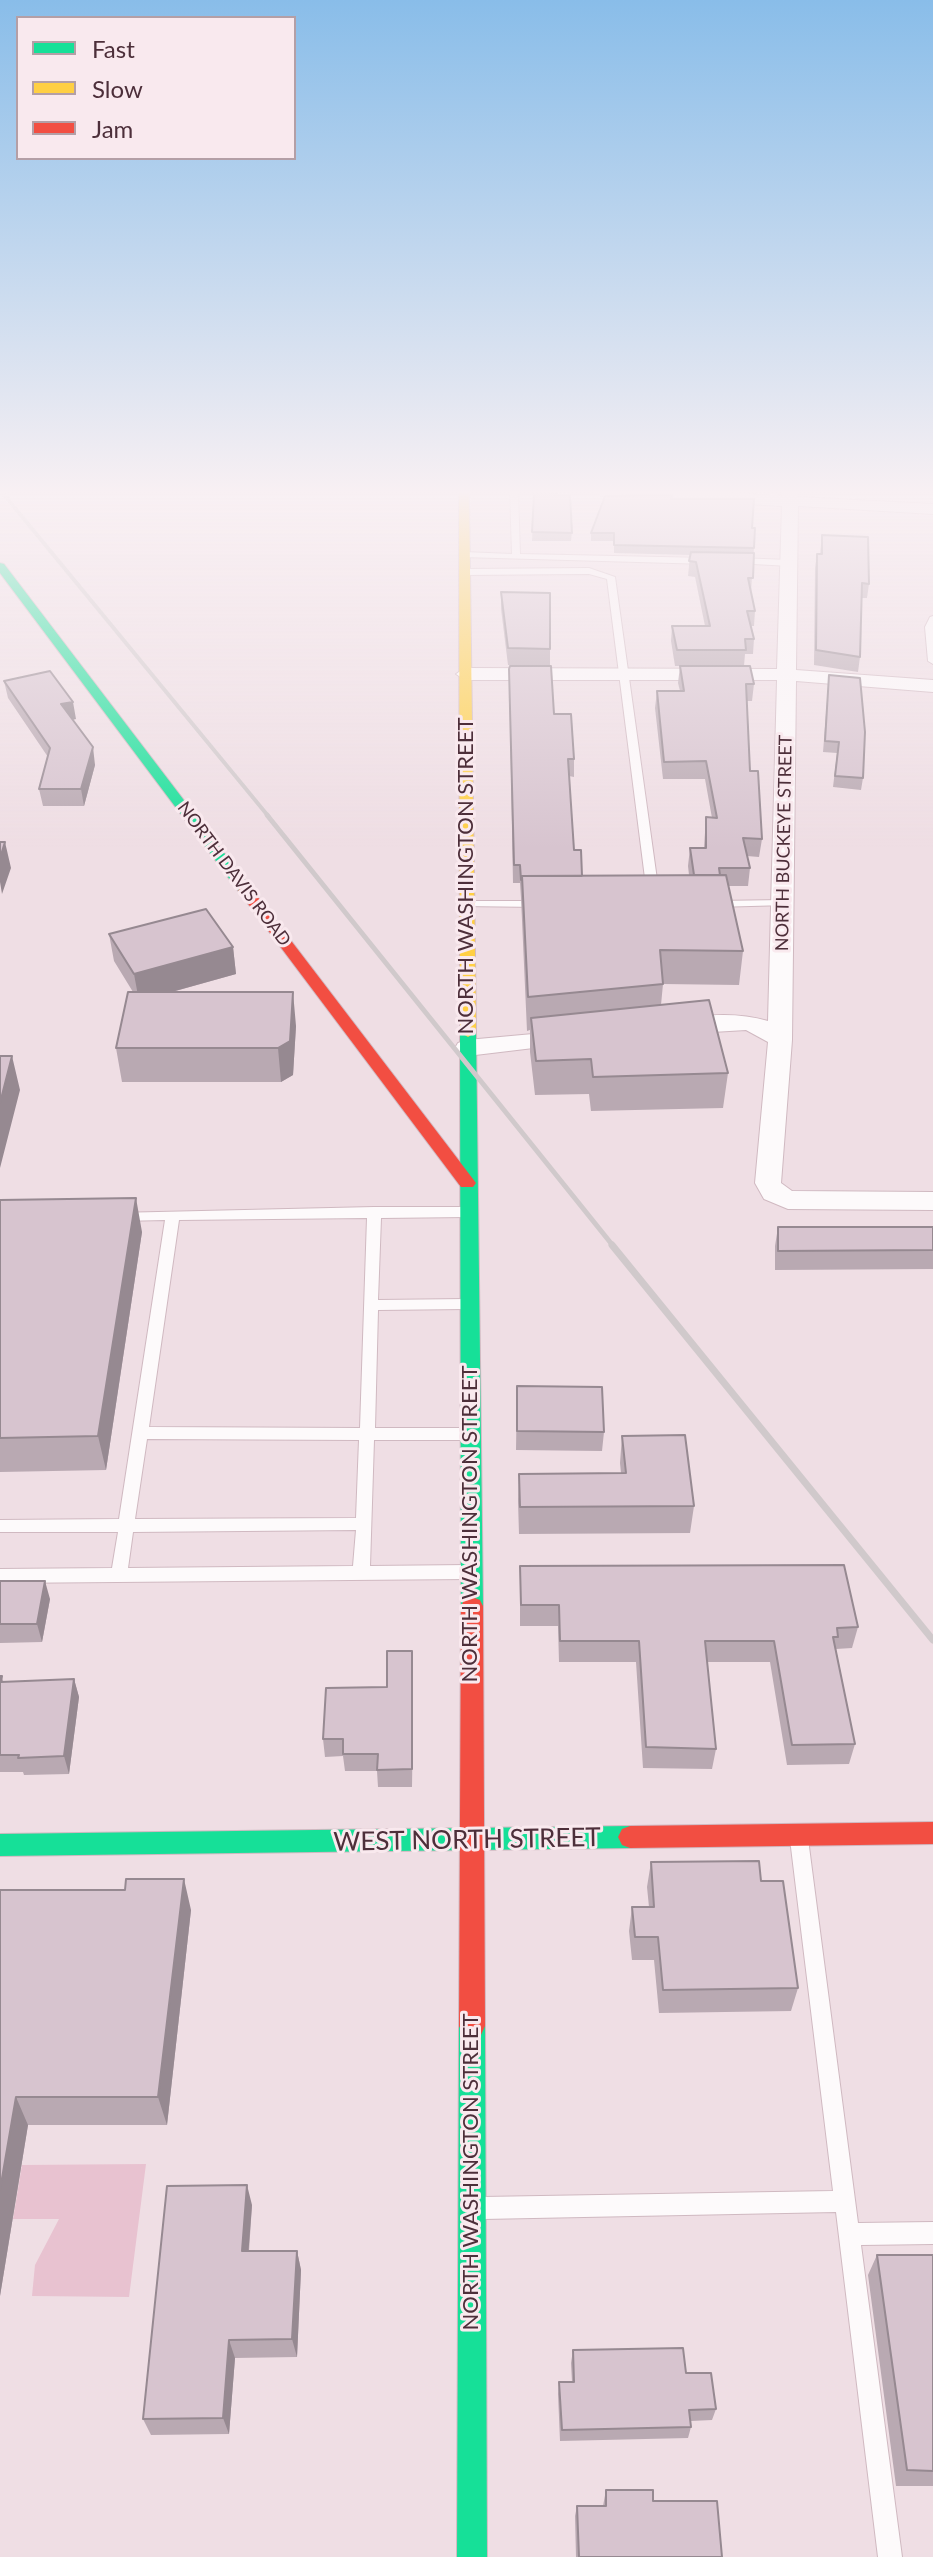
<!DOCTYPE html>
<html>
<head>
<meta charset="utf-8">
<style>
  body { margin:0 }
  #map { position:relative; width:933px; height:2557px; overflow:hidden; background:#efdee4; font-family:Lato,sans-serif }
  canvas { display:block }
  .legend { position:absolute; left:16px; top:16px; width:280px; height:144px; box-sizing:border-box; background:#f9e9ee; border:2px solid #b49fa6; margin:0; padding:10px 14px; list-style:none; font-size:24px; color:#4d2f3a }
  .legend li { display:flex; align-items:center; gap:16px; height:40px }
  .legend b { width:40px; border:2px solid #b49fa6 }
</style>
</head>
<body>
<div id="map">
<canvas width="933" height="2557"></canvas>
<ul class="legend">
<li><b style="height:10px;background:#16e098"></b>Fast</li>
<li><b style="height:10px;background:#ffcf43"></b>Slow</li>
<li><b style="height:10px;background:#f24e42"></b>Jam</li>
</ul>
</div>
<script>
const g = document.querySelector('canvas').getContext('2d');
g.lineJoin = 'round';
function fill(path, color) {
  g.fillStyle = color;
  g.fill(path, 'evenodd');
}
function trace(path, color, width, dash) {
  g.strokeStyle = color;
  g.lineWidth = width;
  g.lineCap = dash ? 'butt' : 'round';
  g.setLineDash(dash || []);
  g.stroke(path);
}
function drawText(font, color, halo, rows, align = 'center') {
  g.font = font + ' Lato,sans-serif';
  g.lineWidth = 6;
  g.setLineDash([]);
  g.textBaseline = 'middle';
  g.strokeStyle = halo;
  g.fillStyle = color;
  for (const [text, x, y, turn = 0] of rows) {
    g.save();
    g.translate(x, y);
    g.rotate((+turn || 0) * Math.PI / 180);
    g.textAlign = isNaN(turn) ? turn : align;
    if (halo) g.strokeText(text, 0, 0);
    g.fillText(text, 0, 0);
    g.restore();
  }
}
const green = new Path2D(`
  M146,2164L129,2297L32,2296L35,2265L59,2219H13L22,2165Z`);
const lane = new Path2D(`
  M510,491H518L520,554L708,558L712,561L708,564L461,557L460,555L464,552L512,554Z
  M737,558L790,560L794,563L790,566L734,563V559Z
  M589,568L615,577L659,894L653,897L647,894L607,579L589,574L464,575L460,572L464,569Z
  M933,616V664L928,661L925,627L930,617Z
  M783,900L789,903L787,905L715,907L709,904L715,901Z
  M466,901H538L544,904L538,907L462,906L460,904Z
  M374,1207H467L474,1212L467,1217L381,1218L378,1300L466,1299L473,1304L466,1309L378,1310L375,1428H467L472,1430L475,1434L472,1438L467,1440H374L370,1566L468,1565L474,1567L476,1572L474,1577L468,1579L0,1583V1569L112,1568L118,1532H0V1520L119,1519L165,1220L120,1221L115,1219L113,1216L115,1213ZM367,1218L360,1428L149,1427L179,1220ZM147,1439L359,1440L356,1518L135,1519ZM356,1530L353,1566L128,1568L133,1532Z
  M799,1831L805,1833L808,1839L858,2223L933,2222V2244L861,2245L902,2557H878L836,2212L483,2219L476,2215L472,2208L476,2201L483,2197L833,2191L790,1839L793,1833Z`);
const street = new Path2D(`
  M594,491H689L782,496V491H798V497L933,504V514L798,506L796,670L933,680V692L796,681L792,1040L781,1183L792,1191L933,1192V1210L788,1209L764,1199L755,1183L768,1042L746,1030L679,1034L670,1032L667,1027L670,1022C702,1014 737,1012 768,1021L777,680H465L456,674L465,668L777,669L782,506L602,496Z
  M566,1031L575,1033L578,1038L575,1043L467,1056L458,1053L455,1048L458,1043L467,1040Z`);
const fast = new Path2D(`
  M0,563L4,564L250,887V893H240L0,573Z
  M468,1027L476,1032L483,1606L480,1612L472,1615L464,1612L461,1606L460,1032Z
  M630,1826L638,1829L642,1837L638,1845L630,1848L0,1856V1834Z
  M472,2013L481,2017L485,2026L487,2557H457L459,2026L463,2017Z`);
const slow = new Path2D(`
  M459,491H469L476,1032L468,1037L460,1032Z`);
const jam = new Path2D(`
  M245,886L250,887L473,1179L476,1183L473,1187H461L240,893L238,890Z
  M472,1597L480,1600L483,1606L485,2026L481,2035L472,2039L463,2035L459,2026L461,1606L464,1600Z
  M933,1822V1844L630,1848L622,1845L618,1837L622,1829L630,1826Z`);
const railFar2 = new Path2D(`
  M1,491L269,817`);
const railFar1 = new Path2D(`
  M267,815L614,1247`);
const rail = new Path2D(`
  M612,1245L933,1640`);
const wall = new Path2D(`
  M534,494L572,533L571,541H532Z
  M672,499L752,528L754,548L751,592L755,611L754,626H751L754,639L753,654H745L744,666H675L671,641L672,626H705L695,577L688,576L690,555L614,553V541H591V533Z
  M822,535L869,584L867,598H862L860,657L858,672L814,665L815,568L817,554H820Z
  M501,592L550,649V665H508L501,609Z
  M680,666L754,684L752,701H747L750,771L762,839L759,857L747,856L750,868L748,886H728L743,951L739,985L663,984L661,1005L728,1073L723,1108L591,1111L589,1094L535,1095L530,1052V1030L527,1031L521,898L520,883H513L509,669L554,714L574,759V777L569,776L574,850L582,876L689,875L688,866L690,848H704L706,817L712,818L705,779H663L655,708L657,691H680L678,683Z
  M829,675L863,778L861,790L833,787L837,753L823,752Z
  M4,681L76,719L72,720L95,765L84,806H43L39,789L48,757L8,698Z
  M109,934L233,947L236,974L172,992L296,1026L293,1075L281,1082H122L116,1048L133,992L114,961Z
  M0,1200L142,1232L106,1470L0,1472Z
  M778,1227H933V1269L775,1270V1246Z
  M517,1386L604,1432L602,1451L516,1450Z
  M622,1436L694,1506L690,1533L519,1534L518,1501L519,1474L621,1473L620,1463Z
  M520,1566L858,1627L852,1648L836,1649L855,1744L849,1764L787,1765L770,1662H707L716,1749L712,1769L643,1768L636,1662H559L558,1626H520Z
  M0,1581L50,1599L42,1642L0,1643Z
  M412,1651V1787H378L377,1771H345L343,1756L325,1757L323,1739L387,1687Z
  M0,1676L4,1682L74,1679L79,1697L69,1774L24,1775L23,1772H0Z
  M651,1862L761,1881L798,1988L791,2011L659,2013L654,1960H632L629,1931L632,1907H649L647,1887Z
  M0,1890L191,1910L167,2125H28L0,2296Z
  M252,2205L249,2251H297L301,2270L297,2357L235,2358L229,2434L151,2435L143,2419Z
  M877,2255H933V2486H896L868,2275Z
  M573,2350L686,2373L716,2409L712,2420L691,2421V2427L688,2438L560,2441L558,2394L559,2382H572L571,2363Z
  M606,2490L653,2501L722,2557H576L575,2516L577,2506H603Z`);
const shadedWall = new Path2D(`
  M73,702L76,719L64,721L61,704Z
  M93,747L95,765L84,806L81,789Z
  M5,842L11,868L2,894L0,882V858Z
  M233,947L236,974L139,1001L134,974Z
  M293,992L296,1026L293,1075L281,1082L278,1048Z
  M12,1056L20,1090L0,1168V1103Z
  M136,1198L142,1232L106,1470L98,1436Z
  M45,1581L50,1599L42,1642L37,1624Z
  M412,1651L413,1669L412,1787Z
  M74,1679L79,1697L69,1774L64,1756Z
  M184,1879L191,1910L167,2125L158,2097Z
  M16,2097L28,2125L0,2296V2190Z
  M247,2185L252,2205L247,2270L242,2251Z
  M297,2251L301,2270L297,2357L292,2339Z
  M229,2340L235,2358L229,2434L223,2418Z`);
const building = new Path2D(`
  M534,494L570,495L572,533L532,532Z
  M672,495L671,499H754L752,528H755L754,548L614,545V533H591L605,496Z
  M822,535L868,537L869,584L862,583L860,657L816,650L817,554H822Z
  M691,552L754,553L753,578H748L755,611H747L754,639H745L746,650H677L672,626H710L696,562L689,561Z
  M501,592L550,593V649L508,648Z
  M510,666H551L554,714H571L574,759H568L574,850H581L582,876H522V880H521L520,865H514L509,669Z
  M680,666H750L754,684H746L750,771H758L762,839L743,838L750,868H719L720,875H694L690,848H706V817L717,818L706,761L664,762L657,691H684Z
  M50,671L73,702L61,704L93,747L81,789H39L50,748L4,681Z
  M829,675L860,678L865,732L863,778L835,776L839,742L825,741Z
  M0,842H5L0,858Z
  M726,875L743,951L660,950L663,984L528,997L522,876Z
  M206,909L233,947L134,974L109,934Z
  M128,992H293L290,1041L278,1048H116Z
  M709,1000L728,1073L593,1077L591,1059L536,1061L531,1018Z
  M0,1056H12L0,1103Z
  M136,1198L98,1436L0,1438V1200Z
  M778,1227H933V1250L778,1251Z
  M517,1386L602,1387L604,1432L517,1431Z
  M685,1435L694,1506L520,1507L519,1474L626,1473L622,1436Z
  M844,1565L858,1627L837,1628L838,1637H833L855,1744L792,1745L774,1641H705L716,1749L646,1747L639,1641H560L559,1605H521L520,1566Z
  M0,1581H45L37,1624H0Z
  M387,1651H412V1769L377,1770L378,1754H343V1739H323L326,1688L387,1687Z
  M0,1676H2L1,1682L74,1679L64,1756L18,1758L19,1755H0Z
  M759,1861L761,1881H783L798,1988L663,1990L658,1937H635L632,1907H654L651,1862Z
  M126,1879H184L158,2097H16L0,2190V1890H125Z
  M247,2185L242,2251H297L292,2339L229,2340L223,2418L143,2419L167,2186Z
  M877,2255H933V2471L907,2470Z
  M683,2348L686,2373H711L716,2409L689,2410L691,2427L562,2430L559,2382H574L573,2350Z
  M606,2490H653V2501H717L722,2557H579L577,2506H606Z`);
const farStreetnames = [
  ["NORTH BUCKEYE STREET",784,843,-89],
  ["NORTH DAVIS ROAD",234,874,53]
];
const streetNames = [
  ["NORTH WASHINGTON STREET",466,876,-90],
  ["NORTH WASHINGTON STREET",470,1524,-90],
  ["NORTH WASHINGTON STREET",471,2172,-90]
];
const nearStreetnames = [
  ["WEST NORTH STREET",467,1840,-1]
];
fill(green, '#e8c2d0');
trace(lane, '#d0b9c1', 2);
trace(street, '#d0b9c1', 2);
trace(fast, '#d0b9c1', 2);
trace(slow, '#d0b9c1', 2);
trace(jam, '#d0b9c1', 2);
fill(lane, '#fdfafb');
fill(street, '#fdfafb');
fill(fast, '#16e098');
fill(slow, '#ffcf43');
fill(jam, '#f24e42');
trace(railFar2, '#d0c9cb', 4);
trace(railFar1, '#d0c9cb', 5);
trace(rail, '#d0c9cb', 7);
fill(wall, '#b9a9b2');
fill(shadedWall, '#968991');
fill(building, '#d7c4cf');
trace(building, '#968991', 2);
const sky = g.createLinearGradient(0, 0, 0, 849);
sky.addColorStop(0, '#89bde9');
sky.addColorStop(0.58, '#f8f0f3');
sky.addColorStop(1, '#f8f0f300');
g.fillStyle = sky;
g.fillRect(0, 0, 933, 849);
drawText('18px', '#4d2f3a', '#f9e9ee', farStreetnames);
drawText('22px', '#4d2f3a', '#f9e9ee', streetNames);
drawText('26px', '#4d2f3a', '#f9e9ee', nearStreetnames);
</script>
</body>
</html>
